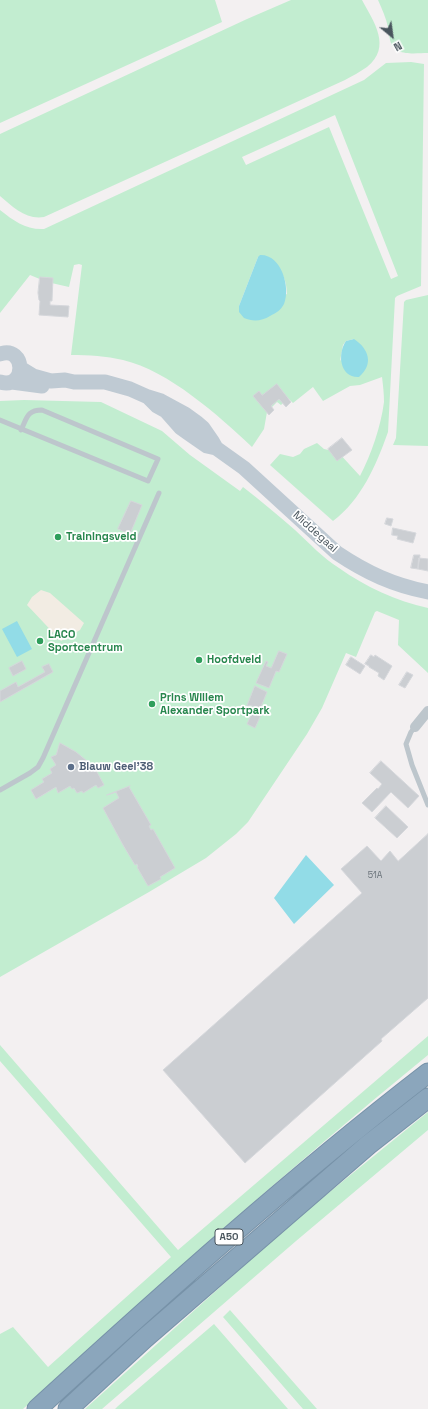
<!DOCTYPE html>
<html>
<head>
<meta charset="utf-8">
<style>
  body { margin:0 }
  #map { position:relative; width:428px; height:1409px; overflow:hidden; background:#f3f0f1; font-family:"Space Grotesk",sans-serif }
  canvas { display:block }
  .north { position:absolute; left:372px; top:16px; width:40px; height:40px; -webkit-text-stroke:3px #fff; paint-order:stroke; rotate:151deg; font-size:11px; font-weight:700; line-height:16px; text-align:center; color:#49555d }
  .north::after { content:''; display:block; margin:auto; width:14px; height:18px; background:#49555d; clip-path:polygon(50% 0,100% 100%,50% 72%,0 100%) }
</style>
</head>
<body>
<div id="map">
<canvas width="428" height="1409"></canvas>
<div class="north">N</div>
</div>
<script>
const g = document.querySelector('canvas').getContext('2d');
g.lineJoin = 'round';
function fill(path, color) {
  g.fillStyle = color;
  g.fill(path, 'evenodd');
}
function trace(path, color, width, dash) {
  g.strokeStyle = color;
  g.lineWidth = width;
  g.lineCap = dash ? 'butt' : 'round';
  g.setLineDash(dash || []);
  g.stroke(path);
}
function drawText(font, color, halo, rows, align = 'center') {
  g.font = font + ' "Space Grotesk",sans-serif';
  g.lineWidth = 3.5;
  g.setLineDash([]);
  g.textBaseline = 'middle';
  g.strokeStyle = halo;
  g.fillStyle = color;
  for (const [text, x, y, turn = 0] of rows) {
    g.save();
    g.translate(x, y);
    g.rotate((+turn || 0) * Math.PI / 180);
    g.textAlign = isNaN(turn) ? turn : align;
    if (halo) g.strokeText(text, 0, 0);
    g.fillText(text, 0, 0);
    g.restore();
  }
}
const green = new Path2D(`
  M0,0H215L222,22L0,123Z
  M291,0H362C374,22 392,47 367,67C360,72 352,76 345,80L44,217C26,220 13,207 0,196V134L247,19Z
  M378,0H428V53C414,53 394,57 390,40C389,36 389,31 388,27C386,18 382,9 378,0Z
  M411,62L424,64L421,286L397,296L395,298L388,432C376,466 361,500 333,521L270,465L280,454L293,457L300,454L304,449L317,443L324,449L338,452L360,476C371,455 381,426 384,402C384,394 383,385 382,377L360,385L350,386L323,401L313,387L293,403L288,398L281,405L277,402L267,412L264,429L252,447C218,415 169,371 123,360C106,356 89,355 71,355L82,265L79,264L74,265L69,287L47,282L30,275L0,313V210C14,221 26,230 44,229L364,80L386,63ZM335,115L398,276L391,279L329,127L246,165L242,157ZM258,257C277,270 286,269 287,294L239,312V306ZM354,339L340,361L343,345L346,341Z
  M428,295V446L393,445L396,438L404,302L406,300Z
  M24,400L101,402L162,431L190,455L240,491L243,487C261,501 278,515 295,530C309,543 323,558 339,568C366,587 396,601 428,608V673L398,645L399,620L377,611L375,612L356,657L346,653L322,708L307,734L248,822L236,834L206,858L149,892L0,977V401Z
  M428,1036V1055C289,1168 156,1288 23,1409H0V1334L13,1327L48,1367L171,1257L0,1061V1045L178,1250Z
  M428,1112V1130L296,1241L102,1409H85L289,1225Z
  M230,1310L317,1409H303L223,1317Z
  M214,1324L288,1409H115L118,1406Z`);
const sand = new Path2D(`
  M41,590L50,593L84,623L80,630L61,641L27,605L32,597Z`);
const water = new Path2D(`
  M260,255C281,254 291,287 284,304C281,310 276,313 270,316C262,321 253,322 244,318L239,312V306L258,257Z
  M354,339C369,349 374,364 359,377C340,378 337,354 346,341Z
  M17,621L32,649L17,657L2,629Z
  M306,855L334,885L294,924L274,898Z`);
const building = new Path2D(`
  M40,277L53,278L52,301H50V305L69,306L68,317L39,315L40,301L39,300L38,293Z
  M277,384L291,402L286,407L279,399L271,406L274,410L269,415L253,396L259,391L262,395Z
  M342,438L352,450L337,461L328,449Z
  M131,501L142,505L130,534L118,529Z
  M387,518L393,519L391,526L385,524Z
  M393,528L416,533L413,543L397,539L398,536L392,535Z
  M414,555H420L418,569L411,568Z
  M419,558L428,559V571L418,569Z
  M279,651L287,654L279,672L276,671L269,688L256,683L266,661L268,662L266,666L271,668Z
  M371,655L374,657L375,655L392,666L384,680L378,676L379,673L369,667V666L365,664Z
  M351,657L365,666L360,674L346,665Z
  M22,661L26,669L13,676L9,668Z
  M49,664L53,672L0,702V691L16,682L18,687L45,672L42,667Z
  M407,672L413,675L405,688L399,685Z
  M255,686L267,692L260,709L263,710L255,728L247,724L255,707L249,705L248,709H246Z
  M60,743L76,752L87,761L97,772L104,785L98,788L96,785L83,793L82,791L77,793L74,788L72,789L70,786L58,793L56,787L36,799L31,790L44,782L42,779L52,773L50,769L56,765L51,757L56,755Z
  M381,761L419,796L408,808L391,792L372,812L362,803L377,788L378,789L382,784L370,773Z
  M130,786L129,787L151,825L149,826L151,830L153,829L175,868L160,877L161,879L148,886L137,867H138L137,864L135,865L123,845L103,808L119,798L116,792L107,795Z
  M386,806L408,827L397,838L375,818Z
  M428,834V998L381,1039L382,1041L245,1163L163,1070L362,893L341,869L367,846L381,861L390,851L398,861Z`);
const lane = new Path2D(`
  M0,420L148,481L158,459L42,410C27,410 27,418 21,430
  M415,727L411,732L406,744L412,765L428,805
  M0,790L30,773L38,767L43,758L159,493`);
const street = new Path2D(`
  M415,727L428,711`);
const secondary = new Path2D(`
  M0,354C26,345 27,390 0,382
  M20,368L33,376L51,381L65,380L74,382H105L130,389L148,397L161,401L185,414L196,422L203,428L212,441L216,448
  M12,382L42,386
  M148,397L157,406L166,411L181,428L188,433L207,446L216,448L244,468L337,553C367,573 393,585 428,592`);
const highway = new Path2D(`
  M37,1409C164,1293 292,1178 428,1073
  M68,1409L145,1338L368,1145L428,1098`);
const markers = [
  [58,537,4,"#2e9e5b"],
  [40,641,4,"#2e9e5b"],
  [199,660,4,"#2e9e5b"],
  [152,704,4,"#2e9e5b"],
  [71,767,4,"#5c6f8a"]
];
const numberNames = [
  ["51A",375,876]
];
const shields = [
  [229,1237,28]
];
const shieldNames = [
  ["A50",229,1237]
];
const streetNames = [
  ["Middegaal",315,532,42]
];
const leisureNames = [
  ["Trainingsveld",66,537],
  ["LACO",48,635],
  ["Sportcentrum",48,648],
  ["Hoofdveld",207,660],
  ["Prins Willem",160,698],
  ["Alexander Sportpark",160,711]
];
const serviceNames = [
  ["Blauw Geel'38",79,767]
];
fill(green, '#c2edd0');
fill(sand, '#f2ece3');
fill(water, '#92dce7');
fill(building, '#cbced2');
trace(building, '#d5d7db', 1);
trace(highway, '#7792a8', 21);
trace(lane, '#bdc6cc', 5);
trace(street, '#bdc6cc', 10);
trace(secondary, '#bfcad3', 15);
trace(highway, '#8ba6bc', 19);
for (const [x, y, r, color] of markers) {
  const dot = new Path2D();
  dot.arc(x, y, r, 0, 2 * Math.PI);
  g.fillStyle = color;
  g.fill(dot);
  trace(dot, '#fff', 1.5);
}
drawText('9px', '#6a737a', null, numberNames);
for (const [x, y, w] of shields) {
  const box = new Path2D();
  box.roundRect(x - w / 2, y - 8, w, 16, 3);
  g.fillStyle = '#fff';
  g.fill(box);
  trace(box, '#49555d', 1);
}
drawText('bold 10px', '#49555d', null, shieldNames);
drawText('11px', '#49555d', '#fff', streetNames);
drawText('bold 11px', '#27864d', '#fff', leisureNames, 'left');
drawText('bold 11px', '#4e5e75', '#fff', serviceNames, 'left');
</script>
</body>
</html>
